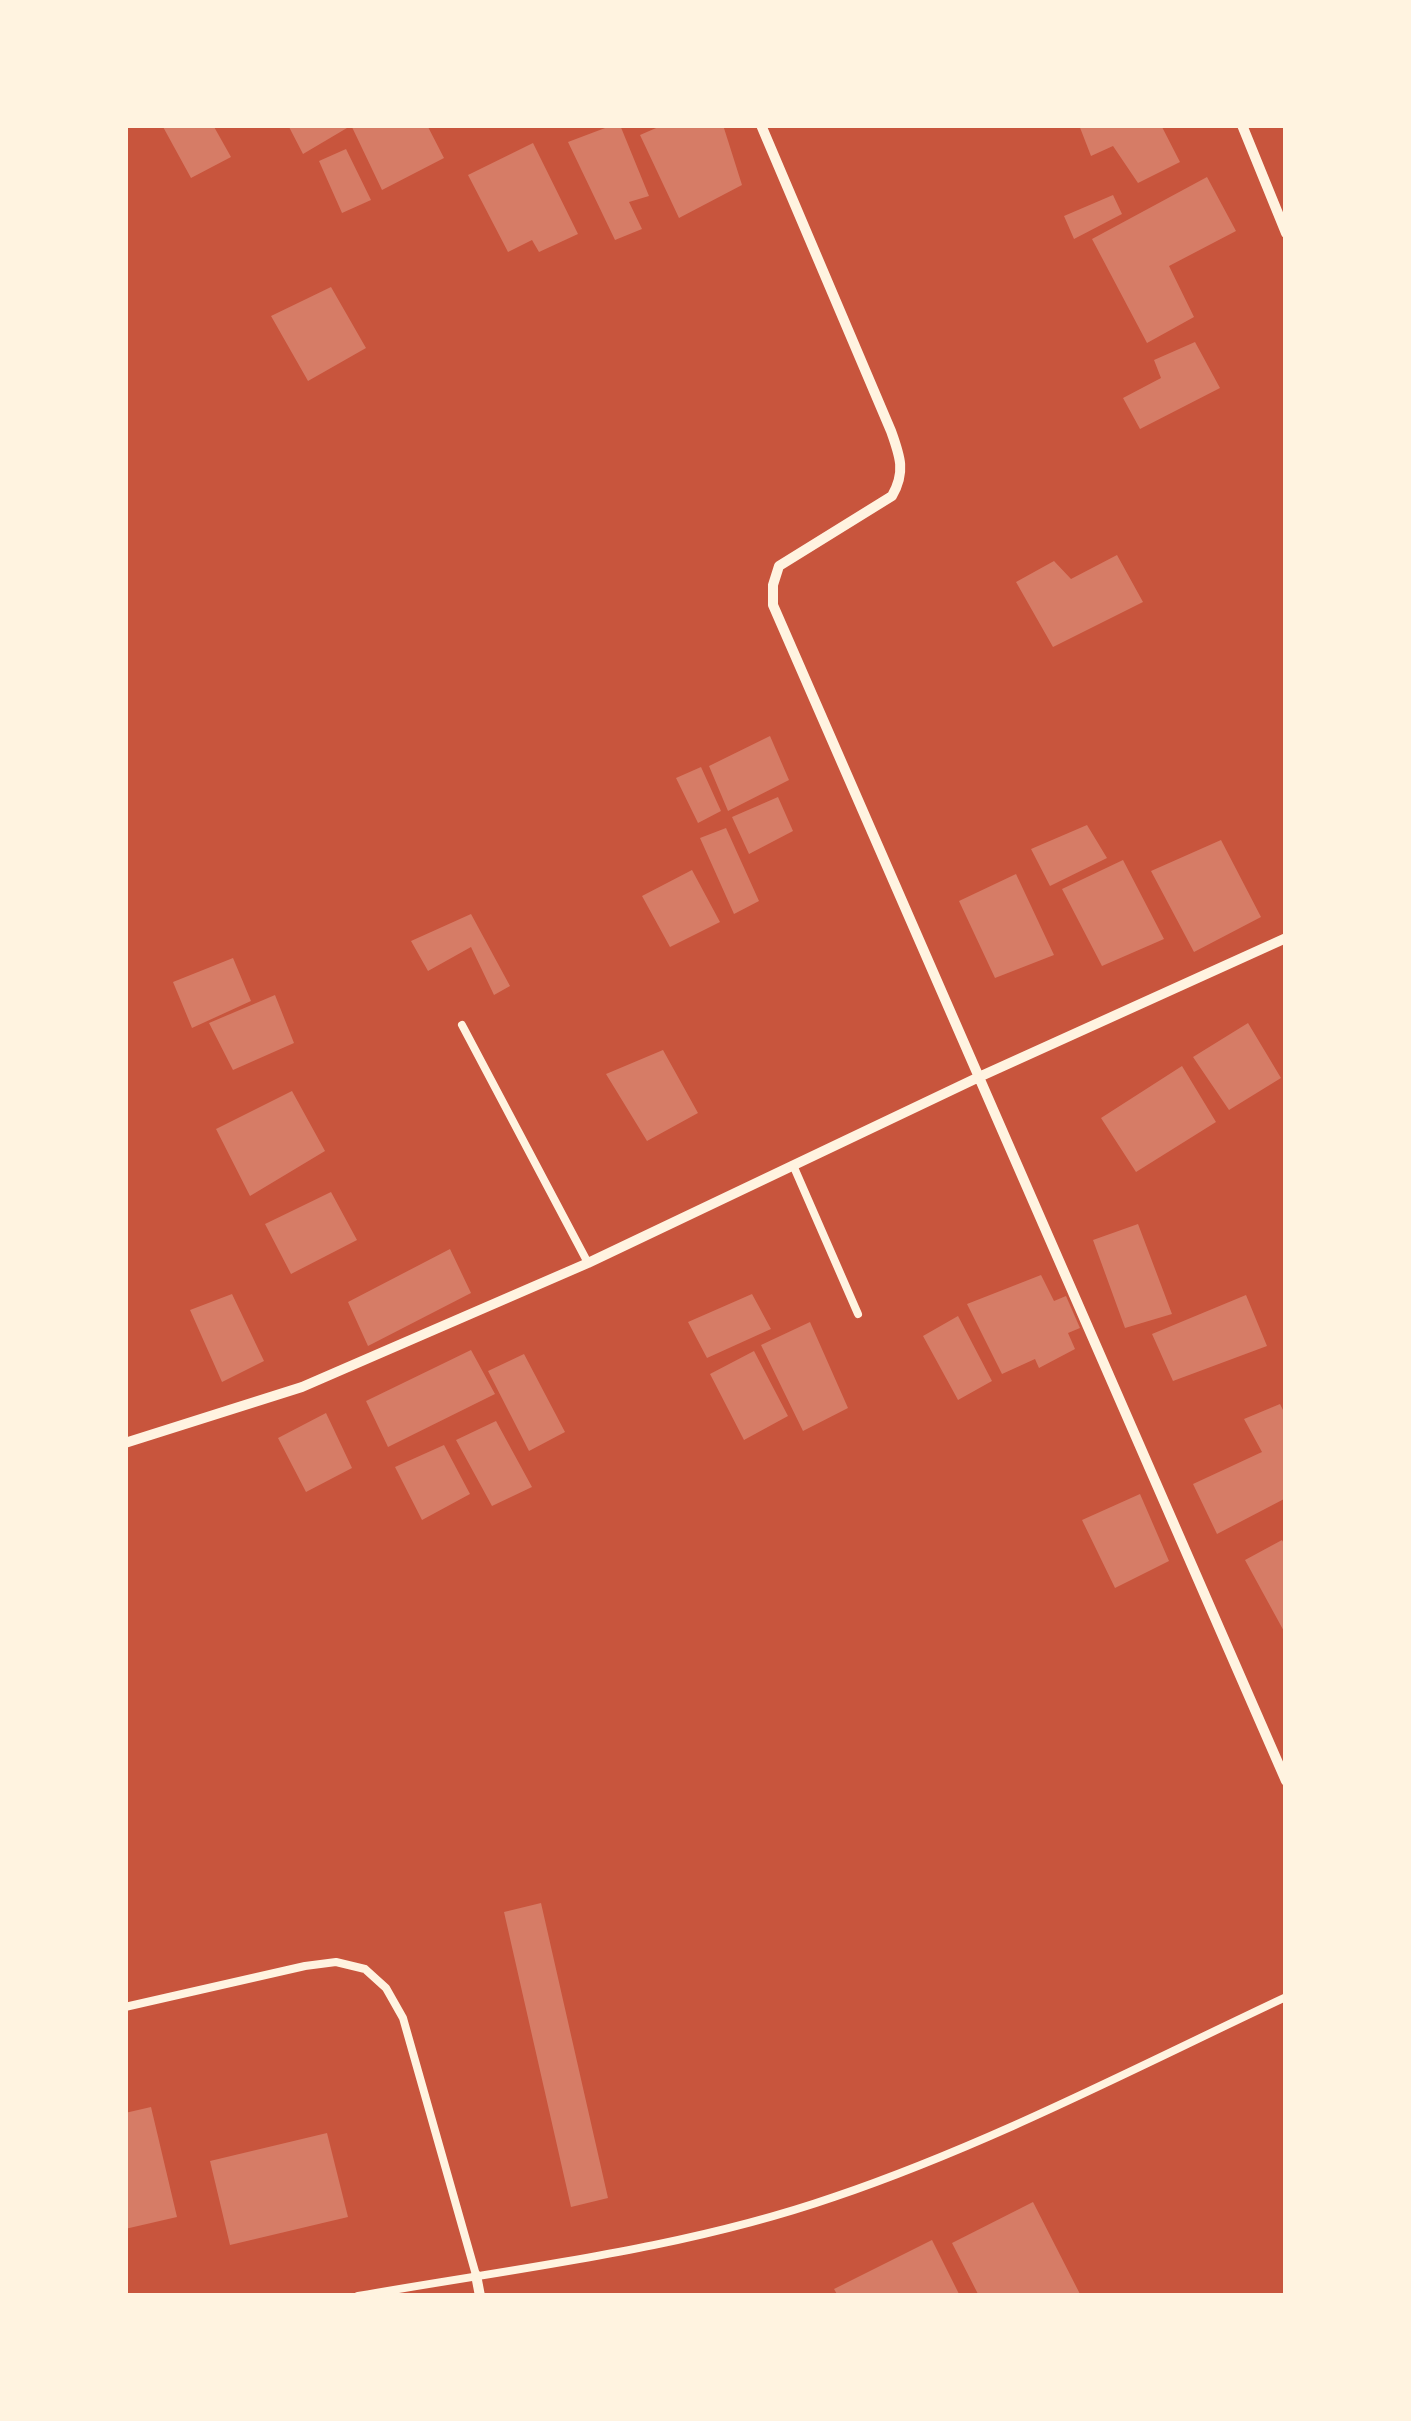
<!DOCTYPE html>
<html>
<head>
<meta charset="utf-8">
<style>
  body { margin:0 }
  #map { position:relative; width:1411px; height:2421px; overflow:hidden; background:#c8553d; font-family:Cabin,sans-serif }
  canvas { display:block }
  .frame { position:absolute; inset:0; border:128px solid #fff3e0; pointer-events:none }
</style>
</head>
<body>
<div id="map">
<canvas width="1411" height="2421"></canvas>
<div class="frame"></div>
</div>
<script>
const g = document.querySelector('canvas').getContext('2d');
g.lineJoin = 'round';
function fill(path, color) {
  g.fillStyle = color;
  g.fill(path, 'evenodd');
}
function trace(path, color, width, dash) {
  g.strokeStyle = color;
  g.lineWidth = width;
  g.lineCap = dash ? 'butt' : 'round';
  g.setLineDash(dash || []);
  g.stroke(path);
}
const building = new Path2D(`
  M162,125H213L231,157L191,178Z
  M288,125H345L347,128L303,154Z
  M351,125H427L444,158L382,190Z
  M613,125H620L649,196L629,202L642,229L615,240L568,142Z
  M663,125H723L742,185L679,218L640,135Z
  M1079,125H1161L1180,162L1138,183L1113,146L1091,156Z
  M533,143L578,234L539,252L532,240L508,252L468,175Z
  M346,149L371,200L342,213L319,161Z
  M1207,177L1236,231L1169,266L1194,317L1147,343L1092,239Z
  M1113,195L1122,214L1074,239L1064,216Z
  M331,287L366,348L308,381L271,316Z
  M1195,342L1220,388L1140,429L1123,398L1161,378L1154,360Z
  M1117,555L1143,602L1053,647L1016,582L1054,561L1071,579Z
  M770,736L789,780L728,811L709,766Z
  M701,767L721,811L698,823L676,778Z
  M778,797L793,831L749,854L732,817Z
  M1087,825L1107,858L1050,886L1031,849Z
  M726,828L759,901L734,914L700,838Z
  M1221,840L1261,917L1194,952L1151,871Z
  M1123,860L1164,939L1102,966L1062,889Z
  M692,870L720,922L670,947L642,896Z
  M1016,874L1054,955L995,978L959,901Z
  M471,914L510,986L494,995L471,947L428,971L411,941Z
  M233,958L251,1001L192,1028L173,982Z
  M275,995L294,1043L233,1070L209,1023Z
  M1248,1023L1281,1078L1229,1110L1193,1057Z
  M663,1050L698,1113L647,1141L606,1074Z
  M1182,1066L1216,1122L1136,1172L1101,1118Z
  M292,1091L325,1151L250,1196L216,1129Z
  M331,1192L357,1240L291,1274L265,1224Z
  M1138,1224L1172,1314L1125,1328L1093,1240Z
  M450,1249L471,1293L368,1346L348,1302Z
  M1041,1275L1054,1301L1066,1296L1080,1328L1068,1333L1075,1349L1039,1368L1035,1359L1002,1374L967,1304Z
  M232,1294L264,1361L222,1382L190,1310Z
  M752,1294L771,1329L707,1358L688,1322Z
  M1246,1295L1267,1346L1173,1381L1152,1334Z
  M958,1316L992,1381L958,1400L923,1336Z
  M810,1322L848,1408L803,1431L761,1345Z
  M471,1350L495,1394L388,1447L366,1401Z
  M754,1351L788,1416L744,1440L710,1374Z
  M524,1354L565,1432L529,1451L488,1371Z
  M1280,1404L1286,1416V1498L1217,1534L1193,1484L1262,1452L1244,1419Z
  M326,1413L352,1468L306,1492L278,1438Z
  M496,1421L532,1487L492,1506L456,1440Z
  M444,1445L470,1494L422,1520L395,1467Z
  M1140,1494L1169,1561L1115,1588L1082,1520Z
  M1282,1540L1286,1547V1635L1245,1560Z
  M541,1903L608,2198L571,2207L504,1912Z
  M151,2107L177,2217L125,2229V2113Z
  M327,2133L348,2217L230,2245L210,2161Z
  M1033,2202L1081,2296H979L952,2243Z
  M932,2240L960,2296H838L834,2289Z`);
const service = new Path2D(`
  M462,1025L588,1263
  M793,1165L858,1314
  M125,2007L305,1966L336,1962L365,1969L386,1988L403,2018L476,2275
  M358,2296C516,2268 681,2250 834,2197C990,2144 1137,2067 1286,1997`);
const minor = new Path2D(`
  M761,125L891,431C900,456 906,472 892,496L779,566L773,585V605L1286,1781
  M1242,125L1286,233
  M125,1443L302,1387L588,1263L979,1077L1286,938
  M476,2275L480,2296`);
fill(building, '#d67c66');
trace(service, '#fff3e0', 8);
trace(minor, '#fff3e0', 10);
</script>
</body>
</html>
